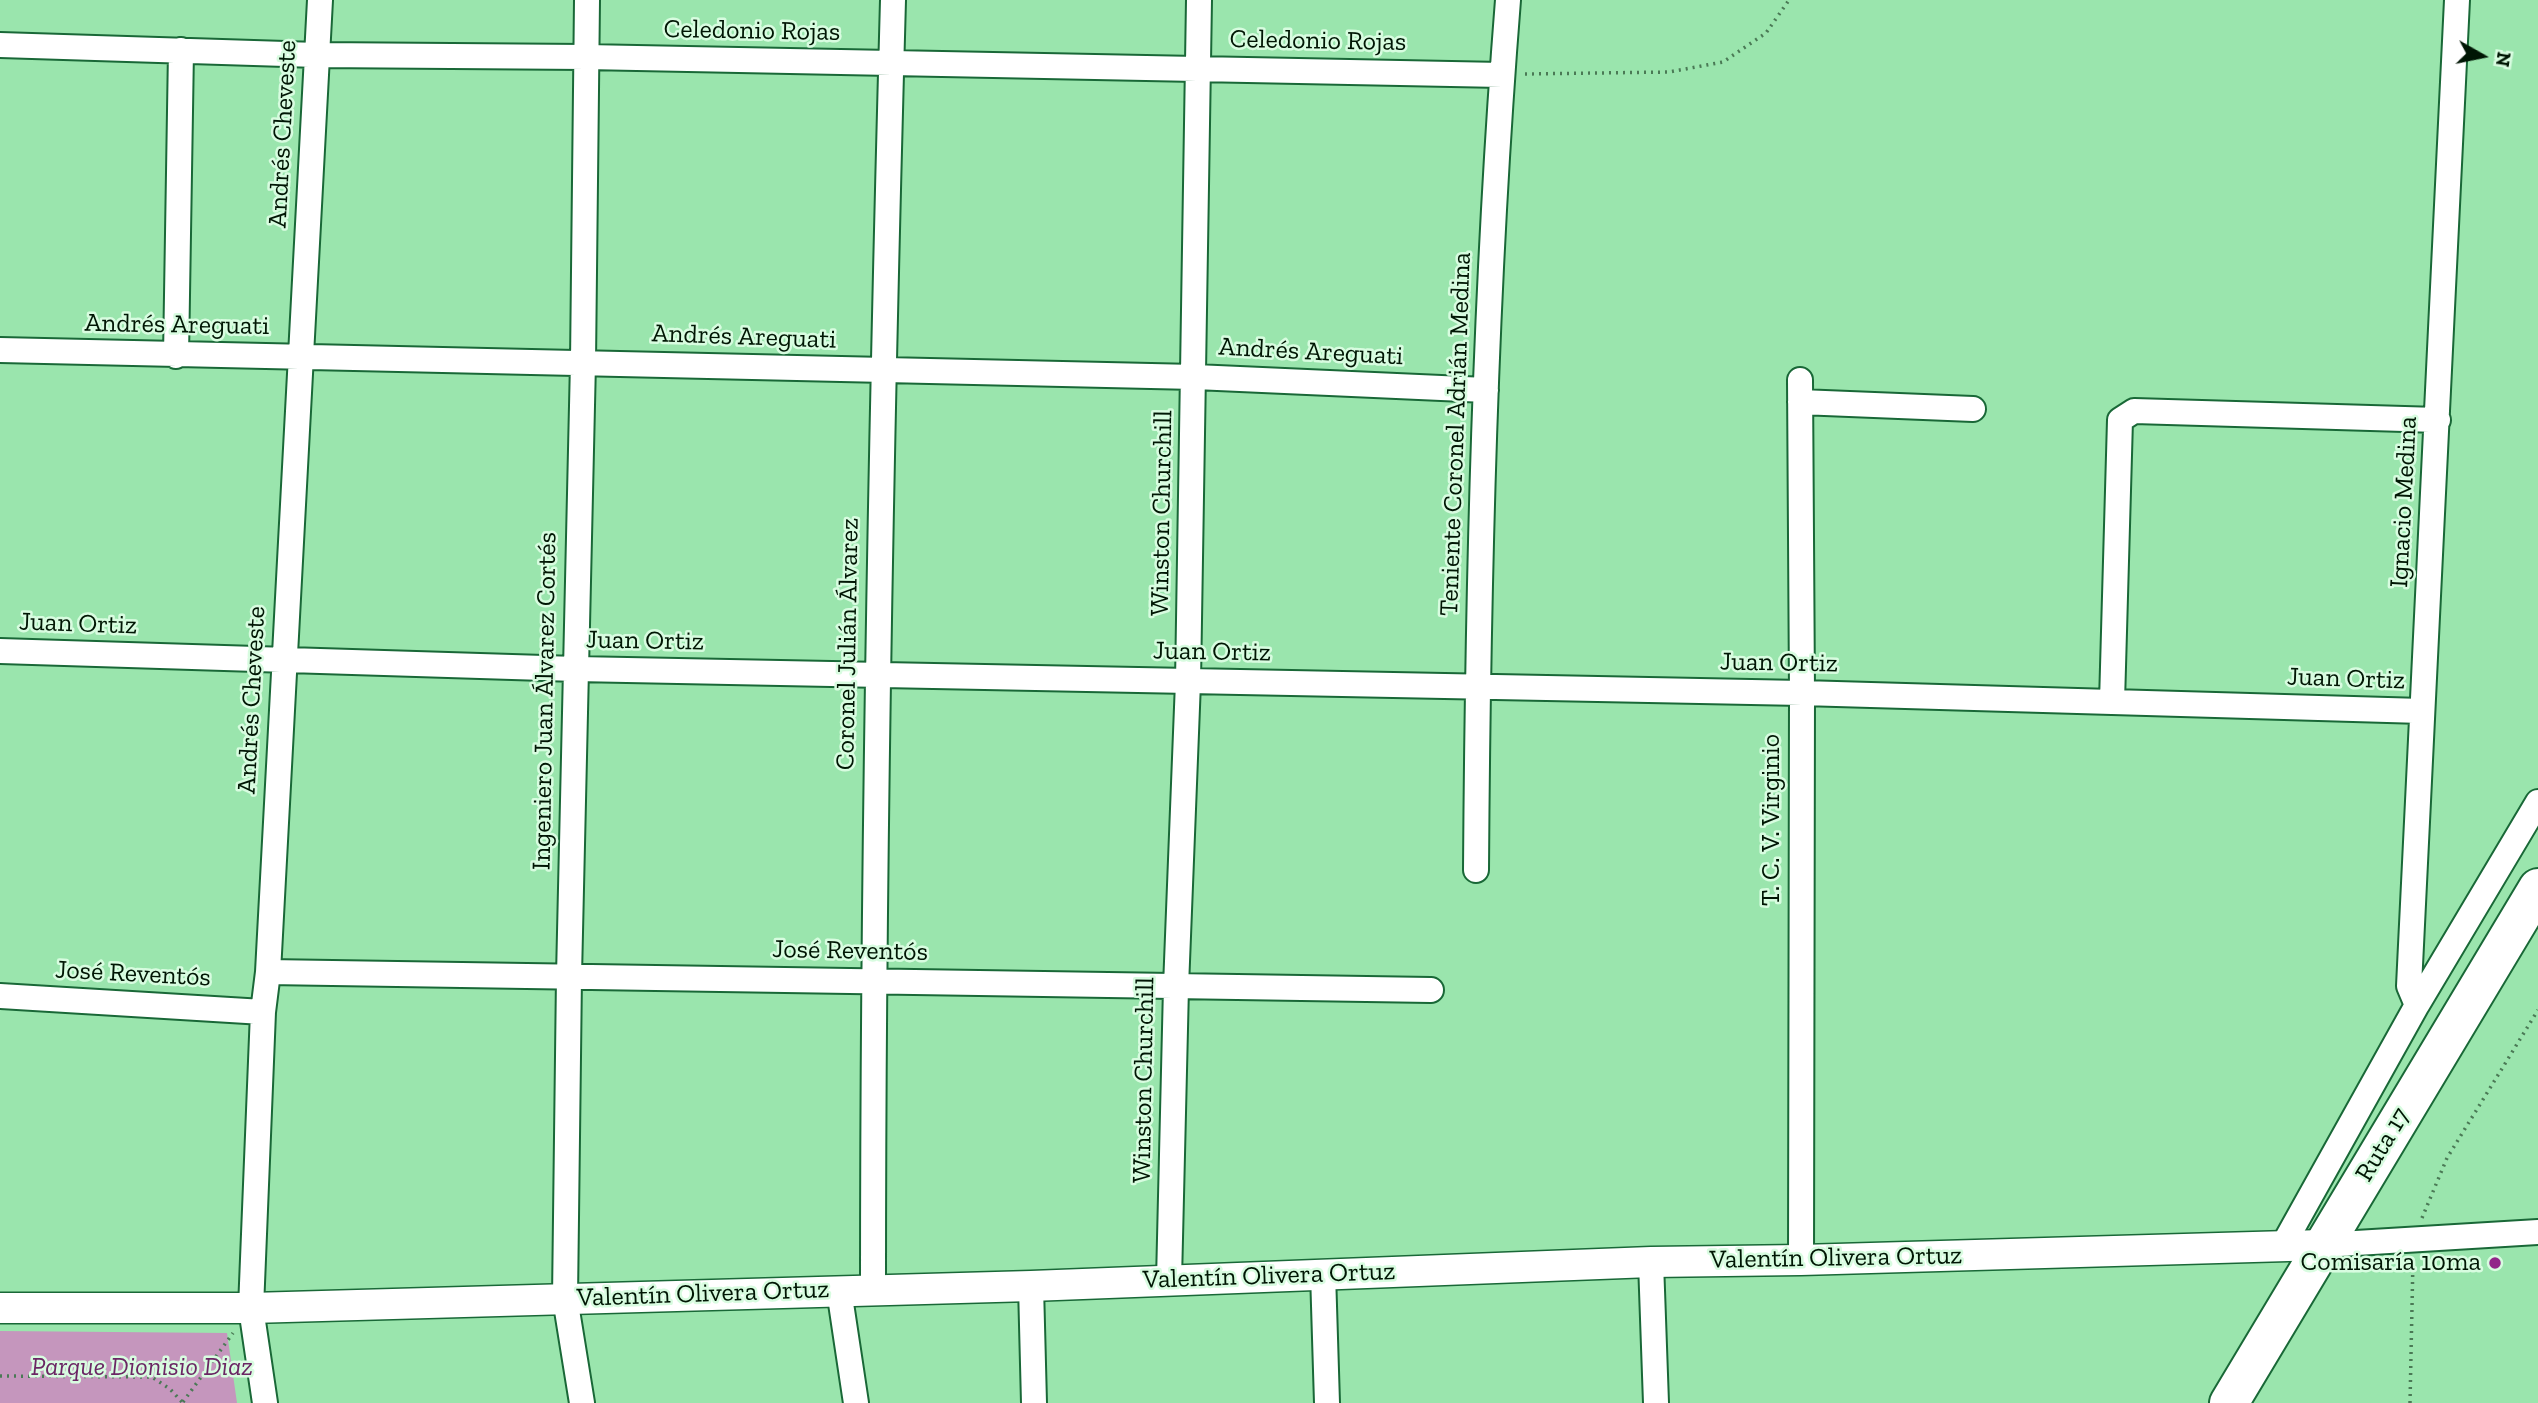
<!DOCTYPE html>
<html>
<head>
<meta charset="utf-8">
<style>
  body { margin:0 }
  #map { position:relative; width:2538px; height:1403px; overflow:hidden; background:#9ae5ad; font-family:"Zilla Slab",serif }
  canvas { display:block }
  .north { position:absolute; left:2447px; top:21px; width:70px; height:70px; -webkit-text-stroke:5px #d8fce0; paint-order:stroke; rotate:99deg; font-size:19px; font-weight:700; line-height:28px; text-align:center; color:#001604 }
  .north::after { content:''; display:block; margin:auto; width:24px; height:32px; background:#001604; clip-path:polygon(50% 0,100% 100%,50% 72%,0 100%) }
</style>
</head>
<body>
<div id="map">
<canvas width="2538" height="1403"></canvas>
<div class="north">N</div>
</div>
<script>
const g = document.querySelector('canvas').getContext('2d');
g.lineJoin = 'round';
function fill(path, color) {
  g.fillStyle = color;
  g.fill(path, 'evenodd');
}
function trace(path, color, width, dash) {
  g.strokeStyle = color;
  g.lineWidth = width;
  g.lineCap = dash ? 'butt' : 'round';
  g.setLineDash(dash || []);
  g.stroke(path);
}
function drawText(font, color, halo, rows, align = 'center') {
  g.font = font + ' "Zilla Slab",serif';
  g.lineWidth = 5;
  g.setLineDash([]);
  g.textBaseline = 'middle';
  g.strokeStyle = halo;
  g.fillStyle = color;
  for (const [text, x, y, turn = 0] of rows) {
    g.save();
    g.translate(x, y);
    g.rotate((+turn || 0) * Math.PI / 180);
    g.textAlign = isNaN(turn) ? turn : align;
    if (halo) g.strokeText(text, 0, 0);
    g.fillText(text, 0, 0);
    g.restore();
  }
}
const green = new Path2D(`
  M0,1331L227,1333L237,1403H0Z`);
const path = new Path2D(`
  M1525,74L1669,72L1723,62L1766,33L1789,0
  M2422,1218L2447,1158L2538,1010
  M0,1376L152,1377L170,1389L183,1403
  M183,1402L233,1333
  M2410,1403L2413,1259`);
const minor = new Path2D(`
  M0,45L317,55L586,57L1502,75
  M0,350L1195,377L1486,390
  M176,356L181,50
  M1800,380L1802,693L1801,1260
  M1800,402L1973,409
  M0,651L576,669L1802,693L2422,711
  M2112,702L2120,420L2134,411L2438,420
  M1476,870C1478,580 1485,289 1508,0
  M268,972L1431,990
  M0,996L263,1012
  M2417,1005L2409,986L2457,0
  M2323,1245L2538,1232
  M2282,1247L2417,1005L2538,802
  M1651,1262L1656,1403
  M1323,1273L1327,1403
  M1169,1280L1176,987L1188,682L1199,0
  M1031,1286L1034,1403
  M873,1289C873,859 881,430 893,0
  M839,1290L856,1403
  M265,1403L251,1308L263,1012L268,972L320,0
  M582,1403L565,1298L569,976L583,362L587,0`);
const tertiary = new Path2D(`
  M0,1308H251L1031,1286L1651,1262L1801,1260L2323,1245`);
const trunk = new Path2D(`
  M2229,1403L2538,888`);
const markers = [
  [2495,1263,7,"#922689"]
];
const streetNames = [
  ["Celedonio Rojas",752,31,1],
  ["Celedonio Rojas",1318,41,1],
  ["Andrés Cheveste",283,134,-87],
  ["Andrés Areguati",177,325,1],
  ["Andrés Areguati",744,337,2],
  ["Andrés Areguati",1311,352,3],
  ["Teniente Coronel Adrián Medina",1456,434,-88],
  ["Ignacio Medina",2404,502,-87],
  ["Winston Churchill",1162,513,-89],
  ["Juan Ortiz",78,624,2],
  ["Juan Ortiz",645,641,1],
  ["Coronel Julián Álvarez",848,644,-89],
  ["Juan Ortiz",1212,652,1],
  ["Juan Ortiz",1779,663,1],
  ["Juan Ortiz",2346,679,2],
  ["Andrés Cheveste",252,700,-87],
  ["Ingeniero Juan Álvarez Cortés",545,701,-89],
  ["T. C. V. Virginio",1772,820,-90],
  ["José Reventós",850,951,1],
  ["José Reventós",133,974,3],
  ["Winston Churchill",1144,1080,-89],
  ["Ruta 17",2383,1145,-59],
  ["Valentín Olivera Ortuz",1836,1258,-1],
  ["Valentín Olivera Ortuz",1269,1276,-2],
  ["Valentín Olivera Ortuz",703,1294,-2]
];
const poiNames = [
  ["Comisaría 10ma",2481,1263]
];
const parkNames = [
  ["Parque Dionisio Diaz",142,1368]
];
fill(green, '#c596bd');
trace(minor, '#196837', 28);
trace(tertiary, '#196837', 33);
trace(trunk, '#196837', 42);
trace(path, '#4a7955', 3.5, [2, 5]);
trace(minor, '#fff', 24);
trace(tertiary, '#fff', 30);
trace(trunk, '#fff', 38);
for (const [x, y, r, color] of markers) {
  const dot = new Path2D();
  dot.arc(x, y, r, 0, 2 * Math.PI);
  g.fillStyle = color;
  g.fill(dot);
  trace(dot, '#d8fce0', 2.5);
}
drawText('26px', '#001604', '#d8fce0', streetNames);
drawText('26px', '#001604', '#d8fce0', poiNames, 'right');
drawText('italic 26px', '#6b2664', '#d8fce0', parkNames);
</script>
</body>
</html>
